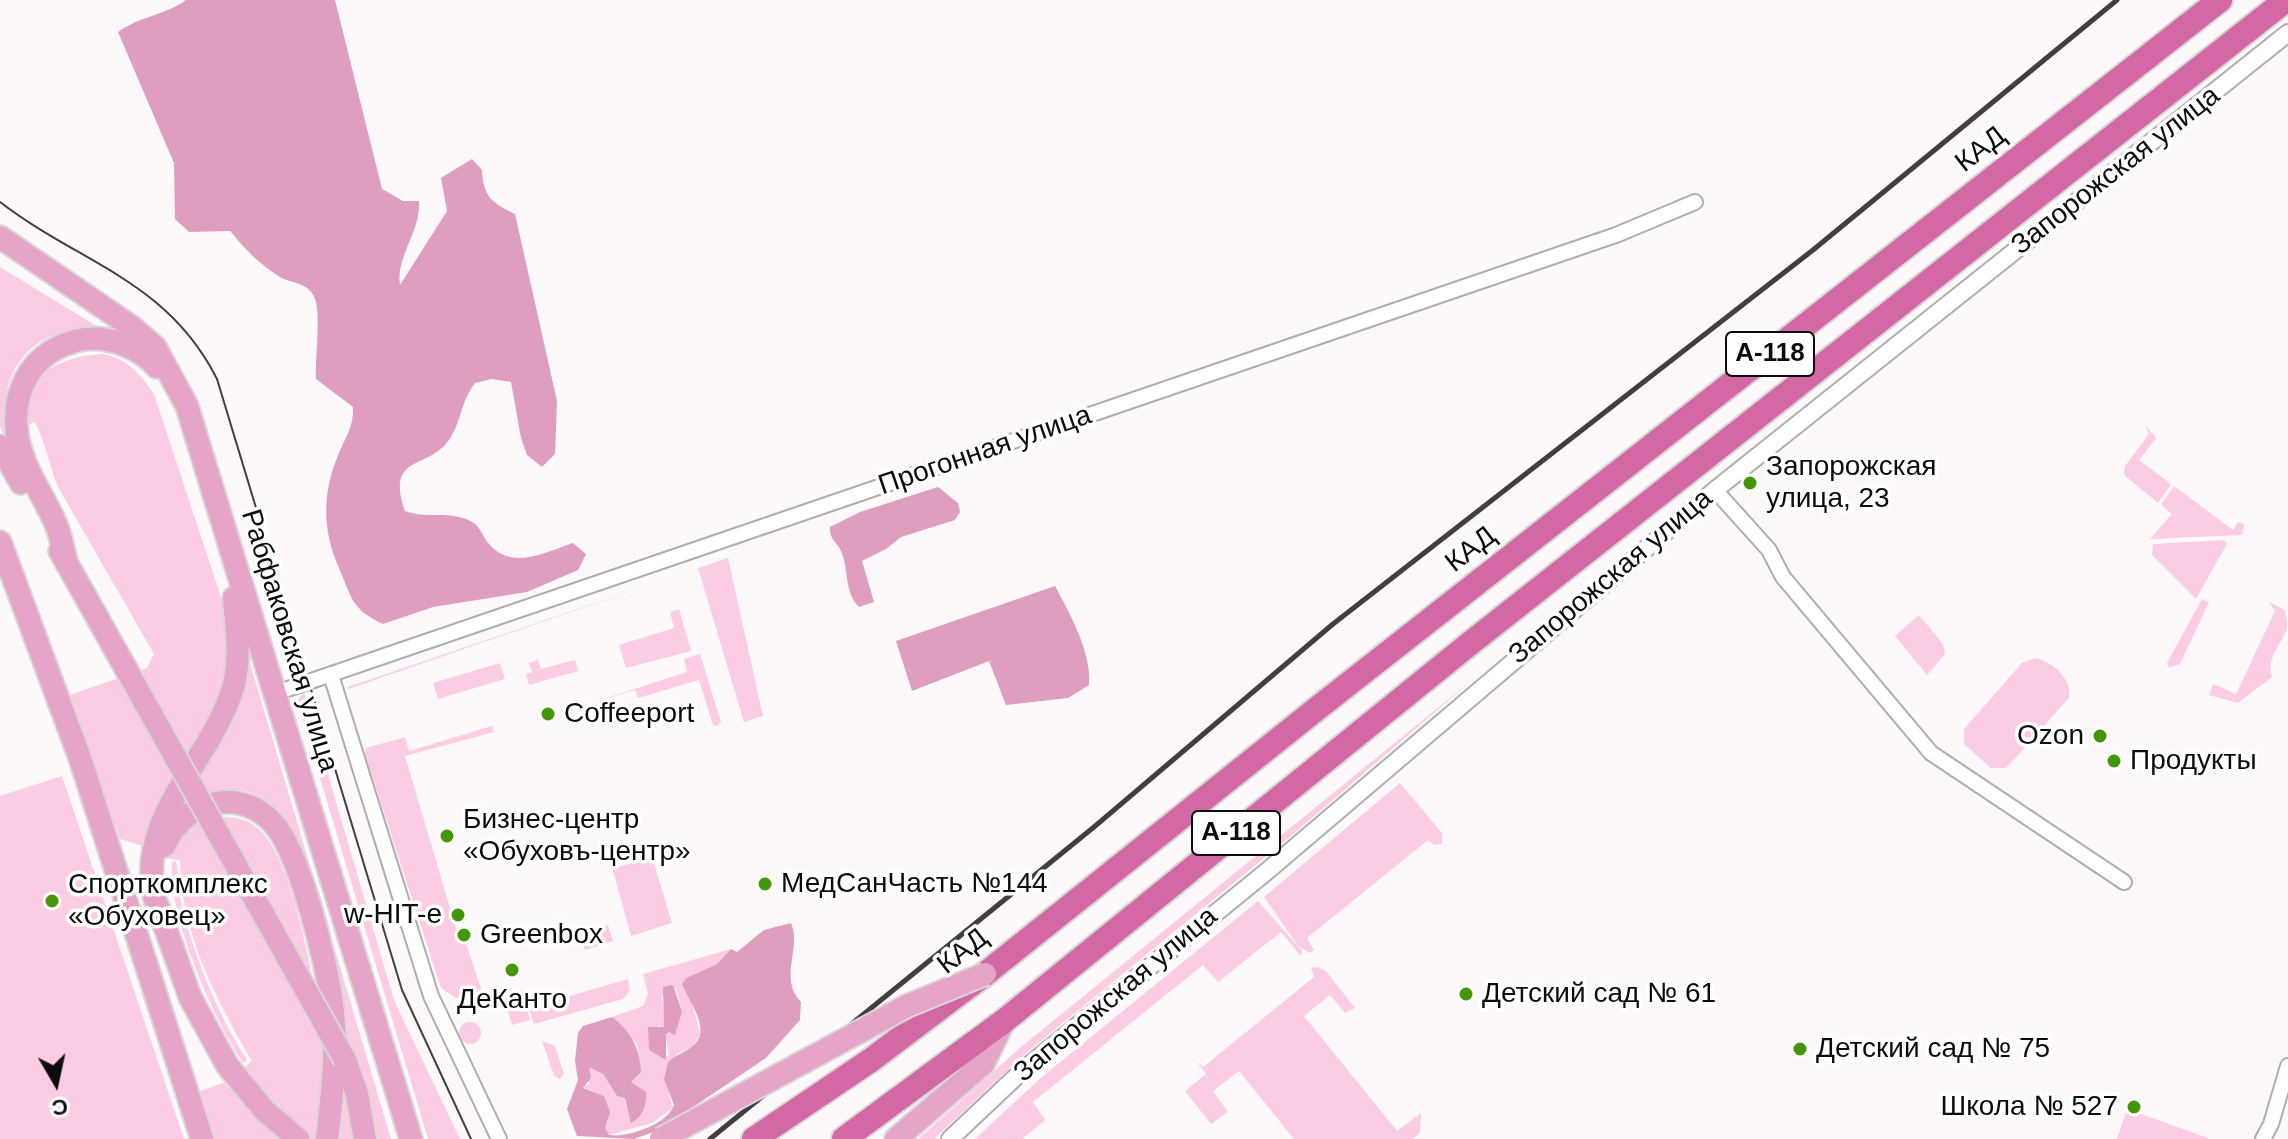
<!DOCTYPE html>
<html>
<head>
<meta charset="utf-8">
<style>
  body { margin:0 }
  #map { position:relative; width:2288px; height:1139px; overflow:hidden; background:#fdf9fb; font-family:Arial,sans-serif }
  canvas { display:block }
  .north { position:absolute; left:16px; top:1043px; width:80px; height:80px; -webkit-text-stroke:6px #fff; paint-order:stroke; rotate:171deg; font-size:22px; font-weight:700; line-height:32px; text-align:center; color:#0d0c0c }
  .north::after { content:''; display:block; margin:auto; width:28px; height:36px; background:#0d0c0c; clip-path:polygon(50% 0,100% 100%,50% 72%,0 100%) }
</style>
</head>
<body>
<div id="map">
<canvas width="2288" height="1139"></canvas>
<div class="north">С</div>
</div>
<script>
const g = document.querySelector('canvas').getContext('2d');
g.lineJoin = 'round';
function fill(path, color) {
  g.fillStyle = color;
  g.fill(path, 'evenodd');
}
function trace(path, color, width, dash) {
  g.strokeStyle = color;
  g.lineWidth = width;
  g.lineCap = dash ? 'butt' : 'round';
  g.setLineDash(dash || []);
  g.stroke(path);
}
function drawText(font, color, halo, rows, align = 'center') {
  g.font = font + ' Arial,sans-serif';
  g.lineWidth = 7;
  g.setLineDash([]);
  g.textBaseline = 'middle';
  g.strokeStyle = halo;
  g.fillStyle = color;
  for (const [text, x, y, turn = 0] of rows) {
    g.save();
    g.translate(x, y);
    g.rotate((+turn || 0) * Math.PI / 180);
    g.textAlign = isNaN(turn) ? turn : align;
    if (halo) g.strokeText(text, 0, 0);
    g.fillText(text, 0, 0);
    g.restore();
  }
}
const green = new Path2D(`
  M0,267L103,330C87,331 67,330 52,336C10,353 0,397 5,437L0,427Z
  M104,354C129,360 140,374 154,394L220,594L226,621L229,663L218,705L142,846L120,839L70,695L147,668L154,654L58,487C52,473 41,429 34,422L28,425L26,439C26,426 23,406 28,394C42,365 74,355 104,354Z
  M2145,425L2156,438L2139,460L2171,484L2158,503L2124,475L2125,466L2149,434Z
  M2174,486L2233,530L2238,522L2244,524L2242,535L2150,539L2172,514L2161,505Z
  M2224,540L2227,544L2196,599L2152,555L2153,544Z
  M728,558L763,716L744,722L698,568Z
  M669,578L348,689V687Z
  M2202,599L2209,602L2180,664L2169,668L2167,663Z
  M2269,602L2285,610C2286,617 2288,622 2287,628C2281,647 2266,656 2272,677L2238,703L2209,695L2213,684L2236,694L2275,611Z
  M679,609L691,651L626,668L619,645L674,628L670,612Z
  M1919,615L1943,644L1945,654L1927,675L1895,636Z
  M700,654L721,722L717,726L713,725L699,680L638,698L635,690L594,702L687,672L684,659Z
  M2035,658C2053,662 2072,678 2069,698L2010,764L2005,768H1991L1964,744V729L2022,663Z
  M538,660L541,669L575,660L578,671L529,685L526,674L532,672L529,663Z
  M250,663L391,1139H340C344,1107 347,1074 346,1041C345,979 316,819 252,793C229,784 209,796 187,798Z
  M500,663L505,679L438,699L433,683Z
  M1477,676L1291,836L1025,1054L934,1139H918L1021,1047Z
  M304,692L394,1000L460,1139H428L300,711L298,700Z
  M492,726L494,732L405,756L459,938L464,937L485,1001L459,1000L441,988L365,754L366,748L405,737L409,751Z
  M62,776L184,1139H0V796Z
  M1400,783L1442,833V844L1434,845L1428,840L1307,938L1314,950L1310,953L1298,946L1264,897Z
  M213,818C230,816 246,817 259,829C295,861 318,998 322,1046C324,1077 319,1109 316,1139H213L199,1096L200,1091L229,1081L252,1061C217,1003 180,929 180,860L170,859C178,836 191,824 213,818Z
  M614,854L618,867L652,857L672,923L631,936L609,856Z
  M176,861C179,872 177,885 180,898C193,954 216,1011 247,1060L243,1063C213,1017 168,918 172,862Z
  M1258,901L1302,951L1301,956L1281,932L1218,982L1203,965L1033,1102L1045,1120L1022,1139H975L1043,1076Z
  M608,925L613,941L585,950L580,934Z
  M731,949L717,964L686,978L700,1034L693,1046L677,1054L669,1095L673,1108L652,1123L609,1135L604,1128L608,1121L597,1093L583,1087L589,1084V1066L603,1074L617,1096L625,1098V1108L630,1083L641,1072L637,1044L612,1017L643,1006L648,994L643,974ZM676,988L682,1012L675,1034L670,1031L666,1036L669,1056L659,1054L658,1025L663,1028L665,1024L662,996Z
  M1318,967L1326,971L1355,1008L1345,1013L1330,995L1304,1016L1397,1131L1421,1113L1420,1133L1413,1139H1294L1239,1071L1213,1091L1228,1112L1211,1124L1185,1091L1206,1074L1197,1062L1203,1067L1314,977L1311,968Z
  M628,979L630,991L623,999L534,1024L529,1008Z
  M521,990L530,1020L512,1025L502,992Z
  M459 1033a11 11 0 1 1 22 0a11 11 0 1 1-22 0Z
  M542,1041L555,1046L564,1074L560,1079L554,1076Z
  M2127,1109L2208,1138V1139H2117Z`);
const forest = new Path2D(`
  M186,0H335L382,189L403,201H419C421,232 396,255 400,285L447,211L441,178L472,159L482,170C483,196 492,203 515,214L557,401L555,454L542,467L527,455L521,438L511,382L492,379L475,383C460,401 461,428 445,445C422,469 387,457 405,511C426,519 444,511 466,519C481,524 481,535 490,545C513,571 548,551 573,543L586,554L578,570L527,592L433,607L383,624C351,609 352,598 339,568C322,529 322,493 339,453C346,436 354,426 353,407L316,379C315,360 321,313 315,299C309,282 292,284 280,277C259,264 245,249 230,231L189,232L175,219L174,163L118,32C140,16 166,15 186,0Z
  M938,487L958,503L960,512L955,520L901,537L886,549L862,561L874,602L859,607C844,592 849,569 841,551C836,541 829,539 830,527L860,512Z
  M1055,586C1070,614 1092,653 1089,685L1068,698L1006,705L989,661L912,691L896,641Z
  M791,923C802,948 778,978 801,1002L800,1020L766,1058L659,1130L634,1139L577,1136L567,1109L578,1080L575,1061L578,1033L583,1026L612,1017C631,1032 640,1048 641,1072L631,1082L646,1092C647,1104 643,1117 631,1123L625,1098L617,1096L603,1074L589,1067L591,1078L583,1088L604,1096L610,1112L605,1128L609,1135C628,1138 668,1124 674,1105L664,1079L668,1062C676,1055 688,1051 695,1044C711,1028 688,1000 682,984L686,978L717,964L731,949L737,952L764,930Z
  M673,985L682,1012L675,1035L669,1032L666,1035V1060L649,1050L648,1027H664L663,987Z`);
const minor = new Path2D(`
  M1715,490L1769,550L1783,577L1931,753L2124,882
  M331,675L431,996L499,1139
  M273,694L1616,235L1695,202
  M2263,1139L2271,1124L2288,1066`);
const tertiary = new Path2D(`
  M950,1139L1022,1071L1266,872L1715,490L2288,33`);
const primary = new Path2D(`
  M0,237L132,327L155,347L187,406L411,1139
  M0,446L21,483
  M0,542L81,761L202,1139
  M60,551L121,660
  M67,564C63,550 61,535 55,522C46,502 33,482 25,462C3,410 22,353 79,340C106,334 139,347 157,367
  M234,598C236,627 241,655 234,684C214,758 137,814 154,896L190,997L227,1065L264,1110L298,1139
  M164,846C176,820 196,804 225,802C246,801 266,812 278,829C302,863 326,962 332,1004C338,1048 332,1095 327,1139
  M345,1060L357,1094L365,1139
  M896,1139L983,1064L1004,1021`);
const motorway = new Path2D(`
  M754,1139L871,1060L985,974L1319,707L2220,0
  M844,1139L1004,1021L1468,645L2286,0`);
const tram = new Path2D(`
  M0,202C81,264 167,280 217,379L402,990L471,1139`);
const rail = new Path2D(`
  M710,1139L1094,827L1333,624L1813,250L2117,0`);
const primaryBridge = new Path2D(`
  M121,660L345,1060
  M661,1139L907,1006L985,974`);
const markers = [
  [1750,483,8,"#439707"],
  [548,714,8,"#439707"],
  [2100,736,8,"#439707"],
  [2114,761,8,"#439707"],
  [447,836,8,"#439707"],
  [765,884,8,"#439707"],
  [52,901,8,"#439707"],
  [458,915,8,"#439707"],
  [464,935,8,"#439707"],
  [512,970,8,"#439707"],
  [1466,994,8,"#439707"],
  [1800,1049,8,"#439707"],
  [2134,1107,8,"#439707"]
];
const shields = [
  [1770,354,88],
  [1236,833,88]
];
const shieldNames = [
  ["А-118",1770,354],
  ["А-118",1236,833]
];
const streetNames = [
  ["КАД",1981,150,-38],
  ["Запорожская улица",2116,171,-38],
  ["Прогонная улица",985,451,-19],
  ["КАД",1471,550,-38],
  ["Запорожская улица",1611,577,-40],
  ["Рабфаковская улица",289,641,73],
  ["КАД",963,952,-38],
  ["Запорожская улица",1116,995,-40]
];
const poiNames = [
  ["Запорожская",1766,467],
  ["улица, 23",1766,499],
  ["Coffeeport",564,714],
  ["Ozon",2084,736,"right"],
  ["Продукты",2130,761],
  ["Бизнес-центр",463,820],
  ["«Обуховъ-центр»",463,852],
  ["МедСанЧасть №144",781,884],
  ["Спорткомплекс",68,885],
  ["«Обуховец»",68,917],
  ["w-HIT-e",442,915,"right"],
  ["Greenbox",480,935],
  ["Детский сад № 61",1482,994],
  ["ДеКанто",512,1000,"center"],
  ["Детский сад № 75",1816,1049],
  ["Школа № 527",2118,1107,"right"]
];
fill(green, '#fccce4');
fill(forest, '#df9ebf');
trace(minor, '#b0adae', 18);
trace(tertiary, '#b0adae', 20);
trace(primary, '#d8d8d8', 26);
trace(motorway, '#d8d8d8', 28);
trace(minor, '#fff', 14);
trace(tertiary, '#fff', 16);
trace(primary, '#e5a4c8', 22);
trace(motorway, '#d368a4', 24);
trace(tram, '#403e3f', 2);
trace(rail, '#403e3f', 5);
trace(primaryBridge, '#d8d8d8', 26, []);
trace(primaryBridge, '#e5a4c8', 22);
for (const [x, y, r, color] of markers) {
  const dot = new Path2D();
  dot.arc(x, y, r, 0, 2 * Math.PI);
  g.fillStyle = color;
  g.fill(dot);
  trace(dot, '#fff', 3);
}
for (const [x, y, w] of shields) {
  const box = new Path2D();
  box.roundRect(x - w / 2, y - 22, w, 44, 6);
  g.fillStyle = '#fff';
  g.fill(box);
  trace(box, '#0d0c0c', 2);
}
drawText('bold 26px', '#0d0c0c', null, shieldNames);
drawText('28px', '#0d0c0c', '#fff', streetNames);
drawText('28px', '#0d0c0c', '#fff', poiNames, 'left');
</script>
</body>
</html>
